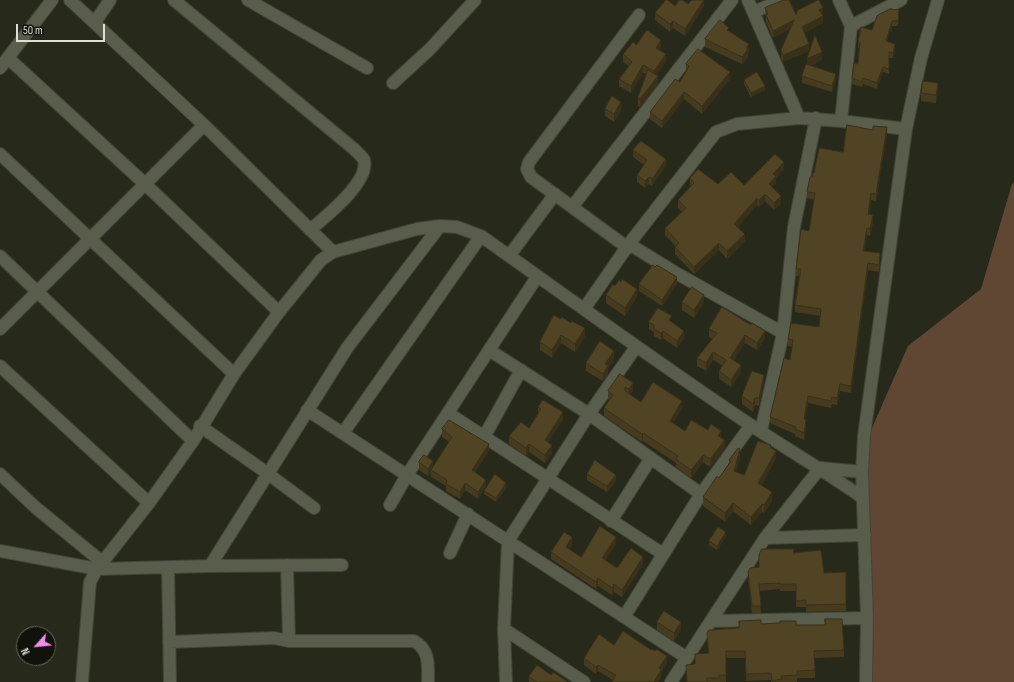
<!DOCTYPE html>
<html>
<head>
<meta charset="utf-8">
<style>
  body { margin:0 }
  #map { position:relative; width:1014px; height:682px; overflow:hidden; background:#272a1b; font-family:"Sofia Sans Condensed",sans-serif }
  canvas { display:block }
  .north { position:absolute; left:16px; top:626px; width:40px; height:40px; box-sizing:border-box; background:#11120b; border:1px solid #63645c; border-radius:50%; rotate:243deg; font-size:11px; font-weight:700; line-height:16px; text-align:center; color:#dddfd5 }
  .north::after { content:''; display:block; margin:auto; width:14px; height:18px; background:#f589ef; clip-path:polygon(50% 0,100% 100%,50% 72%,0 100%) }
  .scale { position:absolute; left:16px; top:24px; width:89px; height:18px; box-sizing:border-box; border:2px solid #dddfd5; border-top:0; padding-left:5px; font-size:12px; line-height:14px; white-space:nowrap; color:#dddfd5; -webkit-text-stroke:3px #11120b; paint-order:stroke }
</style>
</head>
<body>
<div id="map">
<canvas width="1014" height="682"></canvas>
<div class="north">N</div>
<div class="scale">50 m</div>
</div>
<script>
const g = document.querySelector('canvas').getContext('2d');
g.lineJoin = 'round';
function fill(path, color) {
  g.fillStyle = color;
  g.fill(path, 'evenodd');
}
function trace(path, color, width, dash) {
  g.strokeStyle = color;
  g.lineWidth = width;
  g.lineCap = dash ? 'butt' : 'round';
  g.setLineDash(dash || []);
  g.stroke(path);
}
const green = new Path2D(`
  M1014,183V682H859L861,575V453L908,346L981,289L1012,184Z`);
const minor = new Path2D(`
  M70,0L204,125L333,252
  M174,0L354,149C357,152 362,156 364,160C370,182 325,217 310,230
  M248,0L367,68
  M748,0L799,118
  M839,0L851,26L841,121
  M753,12L783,0
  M95,22L110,0
  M851,26L901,0
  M8,58L144,183L279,312
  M0,68L52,0
  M393,83L430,49L475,0
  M0,154L234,374
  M572,207L732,0
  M629,244L676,273L783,333
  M628,248L531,177L527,169L529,162L639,15
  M0,256L193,441
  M509,256L555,194
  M584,309L629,244L716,132L737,124L799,118L841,121L906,129
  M0,329L204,125
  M489,350L589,414L701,494
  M0,366L149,503
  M307,410L687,658
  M448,413L663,554
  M200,426L267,473L314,508
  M761,431L783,333L794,227L816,118
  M343,433L481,236
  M484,437L521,370
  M821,468L862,472
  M0,474L35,507L102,562
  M390,505L407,475L537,277
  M611,521L651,458
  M765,538L865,535
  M0,551L97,569L210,566L342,565
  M450,553L468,514
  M287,565L289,641
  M210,566L347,348L440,226
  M168,568L170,682
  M624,617L701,494L751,425
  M711,621L867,618
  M504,629L584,682
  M169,642L274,638L289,641H414C430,650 428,665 428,682
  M82,682L90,582L97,569L149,503L193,441L234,374L279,312L321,260L333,252L417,229L440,226L457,227L481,236C570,299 658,363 749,424C787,449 826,472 863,498
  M506,682L504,629L508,541L589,414L636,347
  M671,682L765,538L820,468
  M866,682L867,618L862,472L864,436L906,129L921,58L938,0`);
const wall = new Path2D(`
  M704,0V6L685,36L673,28L670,32L655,20V13L675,6L688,4Z
  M765,8L796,15H823L822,16L823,23L804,33L809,51L783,62L781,58V50L790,29L773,38L766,22Z
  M899,15L898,26H892L887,41L895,49L893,58H889V74L883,72L877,89L863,84L862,87L852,84V78L858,64L859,48H858V42L872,30Z
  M729,31L749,52L748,53V57L742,64L705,47V39Z
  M636,45L661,47L659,50L666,62L656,75L658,84L640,107L638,106V98L647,74L643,73L631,93L619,86V79L629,66L623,62V54Z
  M822,60L810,66L836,80L832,92L802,83V76L807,65Z
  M686,64L730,79L702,114L684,99L662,128L650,119V112L680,82L686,72Z
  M744,80L765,90L751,97L744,84Z
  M938,91L936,103L921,101V93Z
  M605,109L621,110L614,122L605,116Z
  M887,134L876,201L871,200L869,214L873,222L870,236L867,235L864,251L880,260L879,272L868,270L851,393L840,391L837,405L832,404L831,408L808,403L805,420L806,427L804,440L795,436V434L770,423V417L790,360L792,347L788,346V339L819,327L820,316L795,312V305L799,276H796V269L809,231L814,200L807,198V192L812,177L814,173L843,152Z
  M633,150L666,166L652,186L649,184L645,188L637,182V175L644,165L633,157Z
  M784,169L776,178V183L772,187L781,203L774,210L765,201L759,207L757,205L738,227L745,241L727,259L719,250L694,274L675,254V246L665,235V228L682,212L678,208V200L691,186L690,185V178L718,184L744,185Z
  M621,282L637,297L625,316L606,303V295L615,286Z
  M639,284H677L662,306L639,291Z
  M682,302L704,303L694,318L682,310Z
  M554,315L585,336L575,352L561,343L552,358L540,350V342Z
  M649,322H672L684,338L677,348L663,338L661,340L654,336V332L649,329Z
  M709,329L765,338L757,350L745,343L734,360L741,373L731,387L719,379V371L723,366L713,360L706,371L697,366V358L712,339L709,337Z
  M614,359L608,368V374L603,381L586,371V363Z
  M620,374L633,391L630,395L641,402L682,409L673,423L685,431L721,438L725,448L710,467L703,462L691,478L676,467V463L643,441L642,442L604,416V408L609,400L608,399V391Z
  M764,383L759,406L755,405L753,412L742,404V396Z
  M538,407L563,419L548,443L552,453L545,463L529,452L526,456L509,444V436L529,428L538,413Z
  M442,429L489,451L475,472L486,487L478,499L465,490L460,499L446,491V486L431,477V473L428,476L419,470V462L433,466L449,442L442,437Z
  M771,448L776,459L761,485L772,501L764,513L762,512L751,525L733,511L725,522L703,506V497L719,478L729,463V460L740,458L736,472L744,475Z
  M587,474L616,481L607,492L587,480Z
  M506,487L496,502L484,494V491Z
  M726,536L717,550L709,545V541Z
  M616,544L605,561L617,568L643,564L622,597L614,592L612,595L598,586L596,589L551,559V552L572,545L569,549L581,557Z
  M794,553L824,573L846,572V611L806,612V607H796V591H780V589L759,591L761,613H752L748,578V572Z
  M657,622L681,630L674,641L657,630Z
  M761,624L796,625L844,650V657L815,658V678H797V682H771V680L746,681L745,658H726V682H687L695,664V654H708L707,633L739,628Z
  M614,645L667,663L661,672V677L658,682H612L613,680L598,671L596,674L584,665V658Z
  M551,675L568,682H529V677Z`);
const shadedWall = new Path2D(`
  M704,0V6L685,36V29Z
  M823,8V15L819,17V10Z
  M823,16V23L802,34V27Z
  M794,20V27L773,38V31Z
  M673,21V28L670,32V24Z
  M892,21V26L886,46V41Z
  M661,40V47L656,55V48Z
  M749,44V52L748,53V57L742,64V57L746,48Z
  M809,44V51L783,62V55Z
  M895,44V49L893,58V53Z
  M822,52V60L807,67V59Z
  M666,54V62L654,78V71Z
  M643,65V73L631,93V86Z
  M883,67V72L877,89V83Z
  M730,72V79L702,114V106Z
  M836,74V80L832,92V86Z
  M658,76V84L640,107V99Z
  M938,83V91L936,103V95Z
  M765,86V90L751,97V93Z
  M684,92V99L662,128V121Z
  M621,102V110L614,122V114Z
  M887,127V134L876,201V194Z
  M666,159V166L652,186V179Z
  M784,162V169L776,178V183L769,191V184L773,174Z
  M649,177V184L645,188V181Z
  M871,193V200L868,221V214Z
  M765,194V201L759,207V200Z
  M781,196V203L774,210V203Z
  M757,198V205L734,231V224Z
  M873,215V222L870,236V229Z
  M867,228V235L863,258V251Z
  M745,234V241L727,259V251Z
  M719,243V250L694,274V267Z
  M880,253V260L879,272V265Z
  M868,263V270L851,393V386Z
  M677,277V284L662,306V300Z
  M637,289V297L625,316V308Z
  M704,295V303L694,318V310Z
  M585,328V336L575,352V344Z
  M663,331V338L661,340V333Z
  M684,331V338L677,348V341Z
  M765,331V338L757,350V343Z
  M561,335V343L552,358V350Z
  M745,335V343L730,366V358Z
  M614,351V359L608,368V374L603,381V374L605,364Z
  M713,352V360L706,371V363Z
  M741,365V373L731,387V380Z
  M764,375V383L759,406V398Z
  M633,383V391L629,397V389Z
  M840,384V391L837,405V398Z
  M808,396V403L804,426V419Z
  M755,398V405L753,412V404Z
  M682,401V409L670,429V421Z
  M563,412V419L545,448V440Z
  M806,420V427L804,440V433Z
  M721,431V439L718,436Z
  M643,433V441L642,442V434Z
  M725,440V448L710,467V459Z
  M489,444V451L472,477V470Z
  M529,444V452L526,456V448Z
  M552,445V453L545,463V455Z
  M740,449V458L734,479V471Z
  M776,451V459L758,492V483Z
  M703,455V462L691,478V470Z
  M433,461V469L431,470V473L428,476V469Z
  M616,475V481L607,492V486Z
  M486,480V487L478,499V492Z
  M465,483V490L460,499V492Z
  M506,483V487L496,502V498Z
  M772,492V501L764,513V505Z
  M733,503V511L725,522V513Z
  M762,504V512L751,525V517Z
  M726,532V536L717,550V546Z
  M572,537V545L566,554V547Z
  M616,537V544L602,566V558Z
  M643,557V564L622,597V590Z
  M598,578V586L596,589V582Z
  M614,584V592L612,595V588Z
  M681,622V630L674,641V633Z
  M667,656V663L661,672V677L658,682H654L659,668Z
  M598,665V671L596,674V667Z`);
const building = new Path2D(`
  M666,0H668L675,6L679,0H682L688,4L692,0H704L685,29L673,21L670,24L655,13Z
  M784,0H789L796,15L798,10L818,0H819L823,8L819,10L823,16L802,27L809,44L783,55L781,50L794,20L773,31L766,15L768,14L765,8Z
  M890,9L899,10L898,21H892L886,41L895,44L893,53L889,52V69L883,67L877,83L863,78L862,82L852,78L854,63L858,64L860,43L858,42L861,27L872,30L877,16Z
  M720,20L729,28L727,30L749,44L746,48L748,49L742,57L705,39Z
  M647,30L661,40L656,48L666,54L654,71L643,65L631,86L619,79L632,62L623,54L633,42L636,45Z
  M815,35L822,52L807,59Z
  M698,49L730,72L702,106L684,92L662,121L650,112L675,79L680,82L689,66L686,64Z
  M806,64L836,74L832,86L802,76Z
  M648,70L658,76L640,99L638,98Z
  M757,72L765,86L751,93L744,80Z
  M923,81L938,83L936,95L921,93Z
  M612,96L621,102L614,114L605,109Z
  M847,125L873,130V126L887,127L876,194L871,193L868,214L873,215L870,229L867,228L863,251L880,253L879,265L868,263L851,386L840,384L837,398L832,397L831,401L808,396L804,419L806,420L804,433L795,429L796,427L770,417L784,358L790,360L793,340L788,339L791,323L819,327L821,309L795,305L801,269H796L801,229L809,231L815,193L807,192L810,177H812L813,173H814L819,148L843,152Z
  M641,141L666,159L652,179L649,177L645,181L637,175L647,160L633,150Z
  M775,154L784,162L773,174L776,176L769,184L781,196L774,203L765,194L759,200L757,198L734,224L745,234L727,251L719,243L694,267L675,247L679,243L665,228L686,208L678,200L694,183L690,178L698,169L718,184L731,172L744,185Z
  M653,265L655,267L657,265L677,277L662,300L639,284Z
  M622,279L637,289L625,308L606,295L613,284L615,286L619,280L621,282Z
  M692,287L704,295L694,310L682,302Z
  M722,307L751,325L752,323L765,331L757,343L745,335L730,358L741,365L731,380L719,371L726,360L713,352L706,363L697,358L717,333L709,329Z
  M658,308L672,316L669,320L684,331L677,341L663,331L661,333L654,329V325L649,322Z
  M554,315L560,319L562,317L571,323L572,321L585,328L575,344L561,335L552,350L540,342Z
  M600,341L614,351L605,364L608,366L603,374L586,363Z
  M752,371L764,375L759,398H755L753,404L742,396Z
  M620,374L633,383L629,389L625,387V391L641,402L653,382L682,401L670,421L685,431L691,420L708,430L711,424L721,431L718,436L725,440L710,459L703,455L691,470L676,459L678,456L643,433L642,434L604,408L613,395L608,391Z
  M543,400L563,412L545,440L552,445L545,455L529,444L526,448L509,436L521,422L529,428L541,409L538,407Z
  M449,420L489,444L472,470L486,480L478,492L465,483L460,492L446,484L447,480L431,470L452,437L442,429Z
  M758,441L771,445L770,447L776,451L758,483L772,492L764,505L762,504L751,517L733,503L725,513L703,497L717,476L719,478L731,461L729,460L738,448L740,449L734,471L744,475Z
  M424,455L433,461L428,469L419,462Z
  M595,460L616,475L607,486L587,474Z
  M495,474L506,483L496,498L484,491Z
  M600,526L616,537L602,558L617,568L631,548L643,557L622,590L614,584L612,588L598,578L596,582L551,552L564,532L572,537L566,547L581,557Z
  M718,527L726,532L717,546L709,541Z
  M762,549H794L793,553L821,550L824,573L846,572V604L806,605V600L796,601V584H780V583L759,584L761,606H752L748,572L750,568L759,567V555Z
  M664,611L681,622L674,633L657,622Z
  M825,619H842L844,650L814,651L815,670L797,671V675L781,676L782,679L772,681L771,673L746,674L745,651H726V675H719V678H707V682H687L686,665L695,664V654L709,653L707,633L709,630L739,628V621L761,620V624L780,623V621H796V625H825Z
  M623,631L651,650L652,649L655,651L656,649L667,656L659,668L661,670L654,682H650L649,681L648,682H612L616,675L598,665L596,667L584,658L599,634L614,645Z
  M537,665L551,675L553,672L568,682H537L529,677Z`);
fill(green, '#604734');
trace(minor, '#414437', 14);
trace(minor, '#595d4c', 12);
fill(wall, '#463a1f');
fill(shadedWall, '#393019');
fill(building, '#514424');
trace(building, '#393019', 1);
</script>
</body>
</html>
